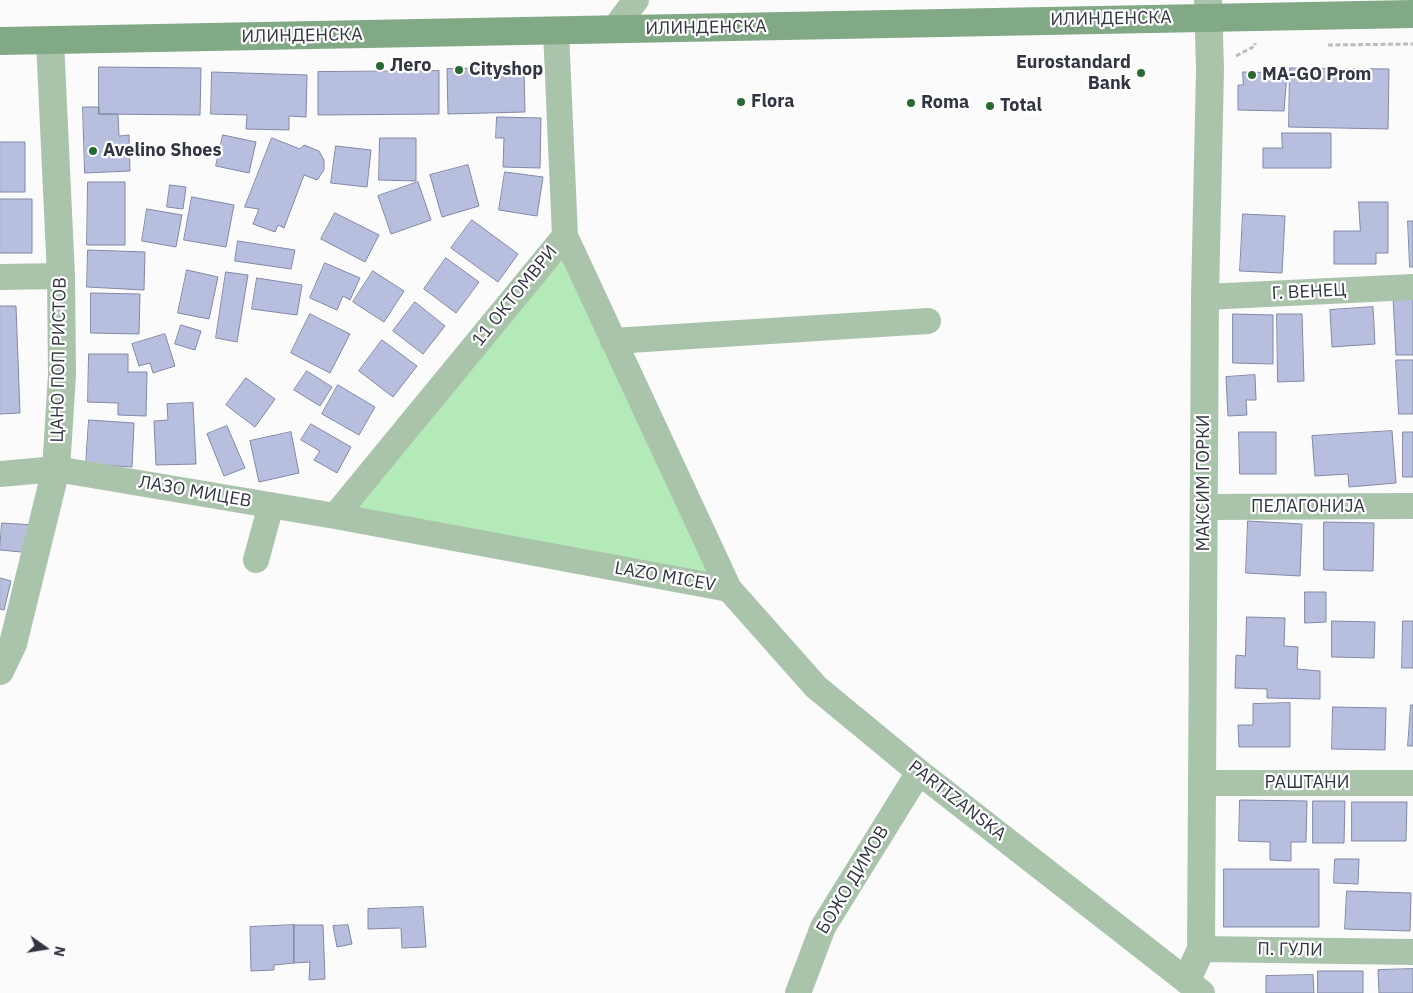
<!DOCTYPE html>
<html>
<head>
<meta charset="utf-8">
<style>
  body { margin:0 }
  #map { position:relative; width:1413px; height:993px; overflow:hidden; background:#fbfbfb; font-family:"IBM Plex Sans",sans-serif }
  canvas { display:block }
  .north { position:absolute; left:20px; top:923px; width:50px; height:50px; -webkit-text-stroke:4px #fff; paint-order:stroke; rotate:103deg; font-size:14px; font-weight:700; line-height:20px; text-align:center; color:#323542 }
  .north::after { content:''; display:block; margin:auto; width:18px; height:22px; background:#323542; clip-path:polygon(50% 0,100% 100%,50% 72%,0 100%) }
</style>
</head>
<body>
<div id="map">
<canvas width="1413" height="993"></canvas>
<div class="north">N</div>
</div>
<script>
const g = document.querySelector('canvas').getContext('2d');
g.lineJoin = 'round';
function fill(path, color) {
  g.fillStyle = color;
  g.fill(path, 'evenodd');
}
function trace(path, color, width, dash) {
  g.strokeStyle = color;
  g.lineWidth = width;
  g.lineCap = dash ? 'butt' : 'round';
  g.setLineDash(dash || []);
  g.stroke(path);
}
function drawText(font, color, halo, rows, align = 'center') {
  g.font = font + ' "IBM Plex Sans",sans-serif';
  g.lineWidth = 4.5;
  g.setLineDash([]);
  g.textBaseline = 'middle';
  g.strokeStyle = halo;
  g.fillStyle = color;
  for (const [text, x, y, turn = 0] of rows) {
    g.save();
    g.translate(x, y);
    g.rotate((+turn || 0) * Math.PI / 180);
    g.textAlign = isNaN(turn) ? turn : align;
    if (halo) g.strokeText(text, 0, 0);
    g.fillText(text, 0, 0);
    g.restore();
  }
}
const green = new Path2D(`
  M565,236L729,589L335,516Z`);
const building = new Path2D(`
  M99,67L201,68L200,115L99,114Z
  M524,68L525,112L448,114L447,69Z
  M1290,68L1389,69L1388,129L1289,127Z
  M439,71V114L318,115V72Z
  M212,72L307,75L306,117L289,116V130L246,129L247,115L211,114Z
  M1243,72L1287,73L1284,111L1238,110V85H1243Z
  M83,107H99V114H118L119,136L129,135L130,171L85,173Z
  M497,117L541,118L540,168L503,167L504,138H496Z
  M1282,133H1331V168H1263V148H1282Z
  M223,135L256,142L249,173L216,166Z
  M272,138L300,149L304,145L319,151L324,160V170L317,180L304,175L284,228L278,225L275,232L253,224L259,209L245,207Z
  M380,138H416V181L379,180Z
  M0,142H25V192H0Z
  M336,146L371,150L367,187L331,183Z
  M468,165L479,206L442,217L430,175Z
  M505,172L543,177L537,216L499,210Z
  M88,182H125V245H87Z
  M418,182L431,220L391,234L378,196Z
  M170,185L186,187L183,209L167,207Z
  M192,197L234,205L226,247L184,240Z
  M0,199H32V253H0Z
  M1359,202H1388V253H1376V264H1334V231H1360Z
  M147,209L182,215L176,247L142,241Z
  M335,213L379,235L365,262L321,239Z
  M1243,214L1285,216L1282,273L1240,271Z
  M472,220L518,254L498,282L451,248Z
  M1408,221H1413V267H1410Z
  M238,241L295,250L291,269L235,261Z
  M88,250L145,252L144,290L87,287Z
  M446,258L479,282L456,313L424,289Z
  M325,263L360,278L350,300L343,296L337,310L310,298Z
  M187,270L218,277L209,319L178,313Z
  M373,271L404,291L384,322L353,302Z
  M226,272L248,275L237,342L216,338Z
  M257,278L302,285L297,315L252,309Z
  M91,293L140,294L139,334L91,333Z
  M1413,295V355H1396L1393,296Z
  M415,302L445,326L423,354L393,331Z
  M0,306H16L20,413L0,414Z
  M1373,307L1375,344L1332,347L1330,310Z
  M310,314L350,334L330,373L291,353Z
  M1233,314L1273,315V364L1233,363Z
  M1277,314H1302L1304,381L1278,382Z
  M181,325L201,331L195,350L175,344Z
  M165,334L175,366L153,373L150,363L139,366L132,344Z
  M382,340L417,366L393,397L359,371Z
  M89,354H128V372H147L146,416L118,415V403L88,402Z
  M1396,360H1413V414H1399Z
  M307,371L332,387L320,406L294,390Z
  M1255,375L1256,400H1246L1247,415L1228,416L1226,377Z
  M246,378L275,399L255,427L226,405Z
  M338,385L375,407L359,435L322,414Z
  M193,403L196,464L156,465L154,421L168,420L167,404Z
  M89,420L134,423L132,467L86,464Z
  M311,424L351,447L337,473L314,460L320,451L301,440Z
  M227,426L245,468L224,476L207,434Z
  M1392,431L1396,483L1349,487L1348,474L1315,476L1312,436Z
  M291,432L299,473L259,482L250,441Z
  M1239,432H1276V474H1240Z
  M1403,432H1413V477H1403Z
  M1248,521L1302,524L1300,576L1246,573Z
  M1324,522L1374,523L1373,571L1324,570Z
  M2,523L35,525L32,553L0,550Z
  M0,578L11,581L4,610L0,609Z
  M1305,592H1326V622L1305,623Z
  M1247,617L1285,618L1284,646L1298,647L1297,669L1320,671V699L1267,698V689L1235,688L1236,655L1245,656Z
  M1332,621L1375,622L1374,658L1332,657Z
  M1403,621H1413V668H1402Z
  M1290,703V747H1239L1238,725H1253V704Z
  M1411,705H1413V746H1408Z
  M1333,707L1386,708L1385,750L1332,749Z
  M1240,800L1307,801L1306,842H1291V861L1270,860V842L1239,841Z
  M1313,801H1345L1344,843H1313Z
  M1352,802H1407L1406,841H1352Z
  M1335,859H1359L1358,884L1334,883Z
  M1224,869H1319V927H1224Z
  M1347,891L1411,893L1410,931L1345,929Z
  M423,907L426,947L402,948L401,928L368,929V909Z
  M294,925H323L325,979L309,980L310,962L294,963Z
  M294,925V963L274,965V970L251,971L250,927Z
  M348,925L352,944L337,947L333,926Z
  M1413,969V993H1379L1378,970Z
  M1318,971H1363V993H1318Z
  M1313,975L1314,993H1266V976Z`);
const path = new Path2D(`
  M1328,45L1413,44
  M1236,56L1255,46V43`);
const minor = new Path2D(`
  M614,29L636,0
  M565,236L729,589L816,687L919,772L1202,993
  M0,277L61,276
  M1205,297L1413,287
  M613,341L928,321
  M0,474L56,469L335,516L729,589
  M1204,507L1413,506
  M335,516L565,236L556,31
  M256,560L271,505
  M1202,783H1413
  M1201,949L1413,952
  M798,993L823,927L919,772`);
const tertiary = new Path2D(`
  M0,671L13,644L56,469L62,375L61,276L50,41
  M1187,980L1201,949L1205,297L1210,69L1208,0`);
const secondary = new Path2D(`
  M0,41L1413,14`);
const markers = [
  [380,66,5,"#296a33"],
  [459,70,5,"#296a33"],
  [1141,73,5,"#296a33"],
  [1252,75,5,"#296a33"],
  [741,102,5,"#296a33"],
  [911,103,5,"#296a33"],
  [990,106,5,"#296a33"],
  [93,151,5,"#296a33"]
];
const streetNames = [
  ["ИЛИНДЕНСКА",1111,19,-1],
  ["ИЛИНДЕНСКА",706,28,-1],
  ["ИЛИНДЕНСКА",302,36,-1],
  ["Г. ВЕНЕЦ",1309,292,-3],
  ["11 ОКТОМВРИ",515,296,-51],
  ["ЦАНО ПОП РИСТОВ",59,360,-89],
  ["МАКСИМ ГОРКИ",1204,483,-90],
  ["ЛАЗО МИЦЕВ",195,492,10],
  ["ПЕЛАГОНИЈА",1308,507],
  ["LAZO MICEV",665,577,10],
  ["РАШТАНИ",1307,783],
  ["PARTIZANSKA",957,801,38],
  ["БОЖО ДИМОВ",853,880,-59],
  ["П. ГУЛИ",1290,950,1]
];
const poiNames = [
  ["Eurostandard",1131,63,"right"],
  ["Bank",1131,84,"right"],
  ["Лего",390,66],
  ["Cityshop",469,70],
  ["MA-GO Prom",1262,75],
  ["Flora",751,102],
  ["Roma",921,103],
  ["Total",1000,106],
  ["Avelino Shoes",103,151]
];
fill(green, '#b4e9b8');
fill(building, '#b8bfde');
trace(building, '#8288a6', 1);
trace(path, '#bcbdc1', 3, [5, 2.5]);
trace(minor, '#aac4ac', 26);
trace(tertiary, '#aac4ac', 28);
trace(secondary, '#82a985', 28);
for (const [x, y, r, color] of markers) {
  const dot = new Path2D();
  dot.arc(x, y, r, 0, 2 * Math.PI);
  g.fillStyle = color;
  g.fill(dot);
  trace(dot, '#fff', 2);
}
drawText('18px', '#323542', '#fff', streetNames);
drawText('bold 18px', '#323542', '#fff', poiNames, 'left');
</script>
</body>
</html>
